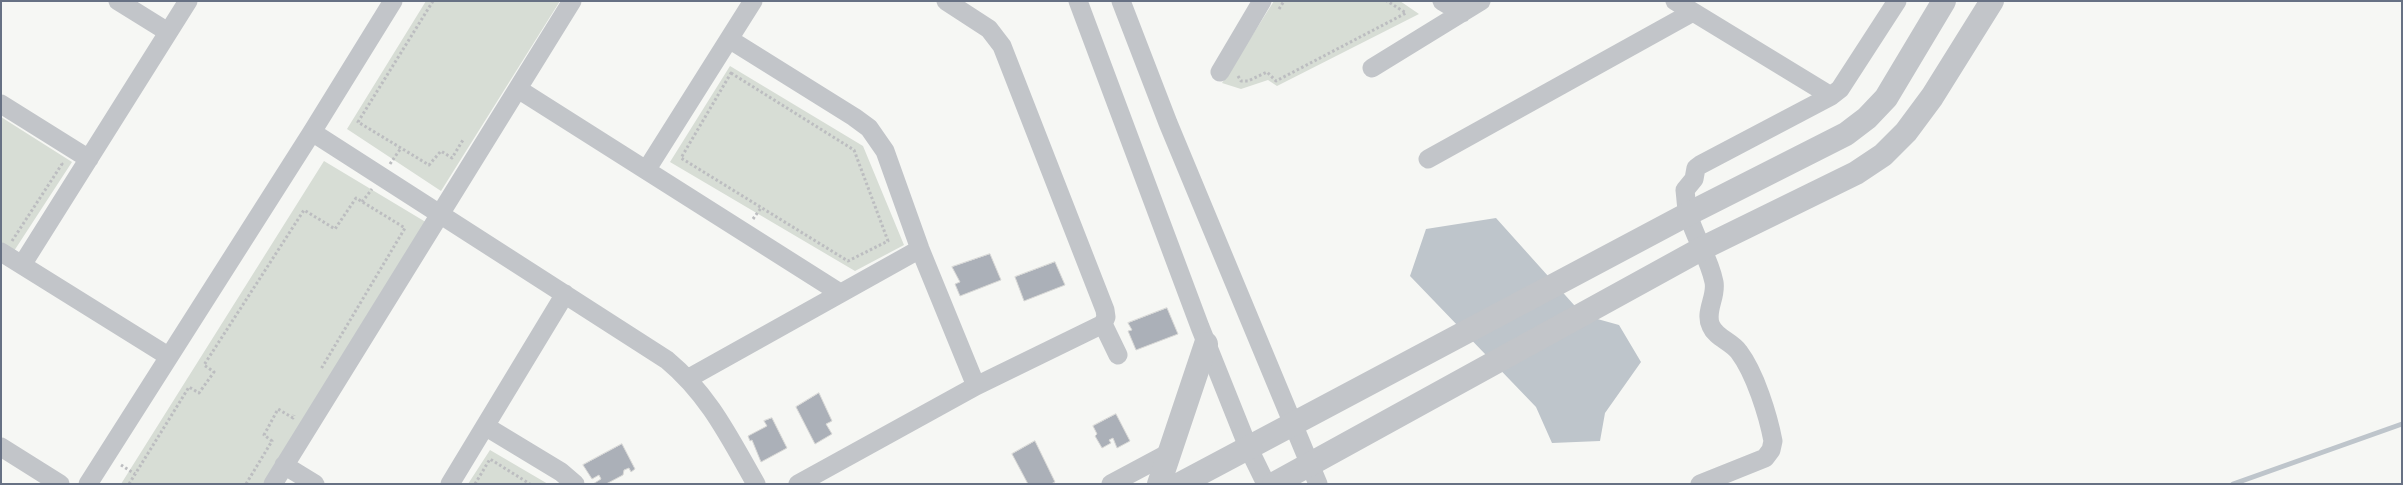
<!DOCTYPE html>
<html>
<head>
<meta charset="utf-8">
<style>
  body { margin:0 }
  #map { position:relative; width:2403px; height:485px; overflow:hidden; background:#f6f7f4; font-family:Lato,sans-serif }
  canvas { display:block }
  .frame { position:absolute; inset:0; border:2px solid #677184; pointer-events:none }
</style>
</head>
<body>
<div id="map">
<canvas width="2403" height="485"></canvas>
<div class="frame"></div>
</div>
<script>
const g = document.querySelector('canvas').getContext('2d');
g.lineJoin = 'round';
function fill(path, color) {
  g.fillStyle = color;
  g.fill(path, 'evenodd');
}
function trace(path, color, width, dash) {
  g.strokeStyle = color;
  g.lineWidth = width;
  g.lineCap = dash ? 'butt' : 'round';
  g.setLineDash(dash || []);
  g.stroke(path);
}
const green = new Path2D(`
  M426,1H560L441,191L347,129Z
  M1274,1H1400L1419,14L1277,86L1268,80L1241,89L1222,83Z
  M730,66L863,146L904,245L855,271L670,162Z
  M1,117L72,162L14,251L1,244Z
  M324,161L429,224L264,484H121Z
  M490,450L548,484H468Z`);
const water = new Path2D(`
  M1496,218L1583,315L1619,325L1641,362L1605,413L1600,441L1552,443L1536,407L1410,276L1426,229Z`);
const stream = new Path2D(`
  M2233,484L2402,424`);
const building = new Path2D(`
  M990,254L1001,280L960,296L955,284L960,282L952,267Z
  M1055,262L1065,285L1024,301L1015,277Z
  M1167,308L1178,334L1136,350L1128,331L1132,330L1128,323Z
  M819,393L832,421L826,424L832,434L815,444L796,407Z
  M1116,414L1130,441L1117,448L1113,438L1109,440L1111,443L1102,448L1095,436L1097,434L1093,426Z
  M772,418L787,448L761,462L752,440L750,441L748,436L767,426L764,421Z
  M1035,441L1055,482L1051,484H1028L1012,454Z
  M622,444L635,469L631,472L629,468L624,470L623,475L606,484H593L601,479L599,475L592,479L583,465Z`);
const path = new Path2D(`
  M433,1L358,122L429,165L441,151L452,158L463,140
  M1279,9L1284,1
  M731,73L854,150L888,241L848,261L681,158Z
  M1238,76L1241,81H1248L1267,72L1276,81L1406,13L1387,1
  M390,164L401,148
  M362,202L372,189
  M753,219L761,208
  M12,241L62,164L60,163
  M121,465L135,474
  M129,484L189,387L199,393L214,372L204,365L304,210L335,229L356,198L405,228L321,369
  M246,484L272,441L264,435L278,409L293,418L294,415
  M475,484L490,459L530,484`);
const minor = new Path2D(`
  M118,1L168,32
  M946,1L989,29L1002,46L1105,310L1106,317L1103,324L1118,355
  M1078,1L1200,327L1248,447L1266,484
  M1121,1L1168,123L1318,484
  M1442,1L1462,13
  M1675,1L1831,96
  M729,39L854,117L869,128L885,151L920,249L976,386
  M1372,68L1481,1
  M1220,72L1262,1
  M518,89L840,293
  M1,104L89,159
  M312,132L667,360C709,395 729,437 756,484
  M1428,159L1693,12
  M647,169L753,1
  M1,252L168,356
  M22,265L188,1
  M689,378L920,249
  M485,426L561,472L575,484
  M1,447L60,484
  M284,465L315,484
  M88,484L312,132L393,1
  M273,484L572,1
  M450,484L565,294
  M798,484L976,386L1103,324
  M1111,484L1169,453
  M1700,484L1765,458L1771,450L1773,441C1768,415 1755,373 1739,352C1731,341 1716,338 1711,326C1704,312 1717,297 1714,282C1709,257 1694,237 1688,213C1686,206 1686,198 1685,190L1694,179L1696,168L1700,165L1831,96L1840,89L1897,1`);
const tertiary = new Path2D(`
  M1159,484L1206,344
  M1180,484L1688,214L1846,134L1867,118L1886,98L1944,1
  M1274,484L1703,248L1856,173L1883,155L1906,132L1932,97L1992,1`);
fill(green, '#d7ddd5');
fill(water, '#bec5cb');
trace(stream, '#bec5cb', 5);
fill(building, '#abb0b8');
trace(building, '#d8d8d6', 1);
trace(path, '#bcbdc0', 3, [2.5, 2.5]);
trace(minor, '#c2c5c9', 19);
trace(tertiary, '#c2c5c9', 24);
</script>
</body>
</html>
